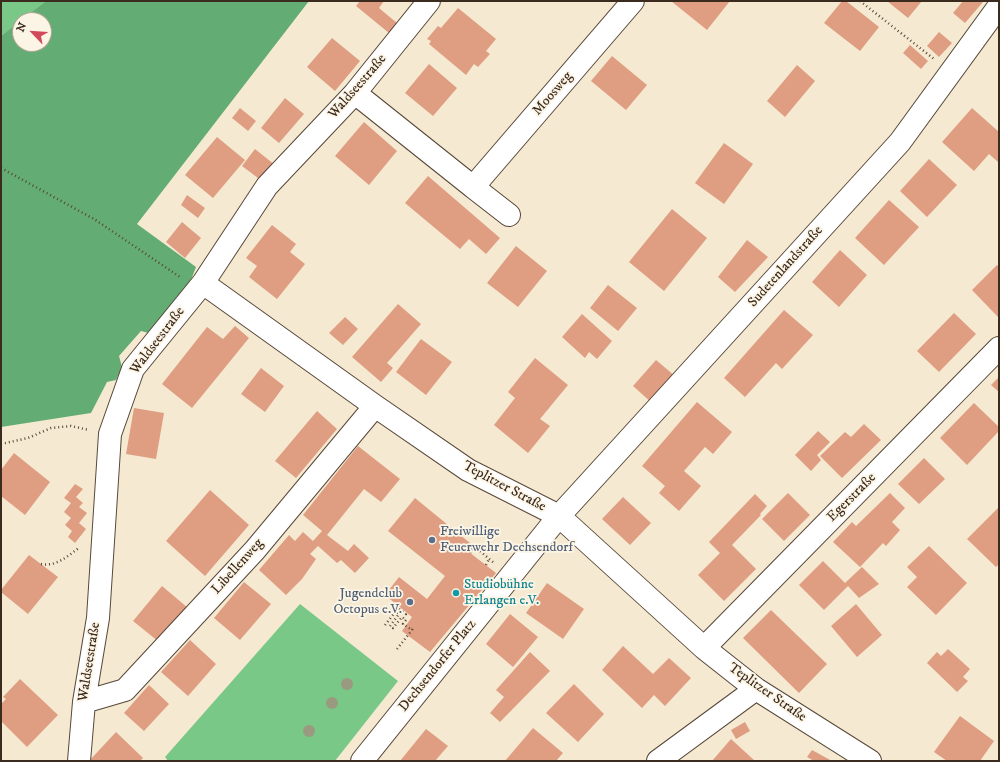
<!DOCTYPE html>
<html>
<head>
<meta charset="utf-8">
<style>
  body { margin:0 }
  #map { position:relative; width:1000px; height:762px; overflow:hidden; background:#f5ead1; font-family:"IM FELL DW Pica",serif }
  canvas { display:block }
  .frame { position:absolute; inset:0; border:2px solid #3b2a1e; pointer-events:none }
  .north { position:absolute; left:12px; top:12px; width:40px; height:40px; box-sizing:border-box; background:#fcf5e5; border:1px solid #afa495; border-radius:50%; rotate:295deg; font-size:11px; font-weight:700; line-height:16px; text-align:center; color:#3b2a1e }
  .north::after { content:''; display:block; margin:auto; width:14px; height:18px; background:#d1495b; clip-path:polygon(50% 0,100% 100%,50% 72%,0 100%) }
</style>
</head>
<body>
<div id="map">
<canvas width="1000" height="762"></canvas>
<div class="frame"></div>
<div class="north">N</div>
</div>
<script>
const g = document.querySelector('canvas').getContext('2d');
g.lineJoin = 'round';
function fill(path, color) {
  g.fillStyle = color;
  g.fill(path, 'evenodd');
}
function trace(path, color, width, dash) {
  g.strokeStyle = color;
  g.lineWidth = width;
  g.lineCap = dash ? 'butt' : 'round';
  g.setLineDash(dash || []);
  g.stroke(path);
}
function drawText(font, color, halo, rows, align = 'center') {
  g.font = font + ' "IM FELL DW Pica",serif';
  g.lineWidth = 3.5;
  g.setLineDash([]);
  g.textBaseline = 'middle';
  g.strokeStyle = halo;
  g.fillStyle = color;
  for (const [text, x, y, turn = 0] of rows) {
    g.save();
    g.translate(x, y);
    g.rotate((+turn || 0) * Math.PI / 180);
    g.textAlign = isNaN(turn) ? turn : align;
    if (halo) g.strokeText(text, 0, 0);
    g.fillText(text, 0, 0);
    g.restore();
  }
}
const green = new Path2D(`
  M1,1H46L1,36Z
  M300,604L398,681L335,761H168L165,757Z`);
const forest = new Path2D(`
  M46,1H309L137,224L196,267L185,295L152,334L141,331L119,356L122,367L116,380L107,382L91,413L1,427V36L20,21V44H44V20H21Z`);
const building = new Path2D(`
  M360,1H384L379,8L397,23L389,33L356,6Z
  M671,1H730L707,30Z
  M842,1H846L879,27L860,51L824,23Z
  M887,1H922L908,18Z
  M963,1L983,2L965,23L953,13Z
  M458,8L496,39L486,51L490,54L478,67L474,64L466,75L429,44L431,41L427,39L438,26L441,28Z
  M939,32L952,43L939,57L927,46Z
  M332,38L360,61L335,91L307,67Z
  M910,45L928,61L921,69L903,53Z
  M612,56L647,85L626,110L591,81Z
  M429,64L457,88L433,116L405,93Z
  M797,65L815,81L785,117L767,101Z
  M285,98L304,114L279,143L261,128Z
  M240,108L256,121L248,131L232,118Z
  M972,108L999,132V160L998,162L989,154L974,171L942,142Z
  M364,122L397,151L369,185L335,156Z
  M217,137L245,160L213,198L185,175Z
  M724,143L753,164L724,204L695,183Z
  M255,149L275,165L262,181L242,166Z
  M929,159L957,185L927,217L900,191Z
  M428,176L500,238L486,254L469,239L460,249L405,203Z
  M187,195L205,208L198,218L181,205Z
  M889,200L919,227L884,265L855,238Z
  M672,209L707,238L664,291L629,262Z
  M182,222L201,238L185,258L166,242Z
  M272,225L296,244L290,252L305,264L277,299L249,277L257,266L246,258Z
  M747,240L768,257L735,292L718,277Z
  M516,246L547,271L518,307L487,283Z
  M840,250L867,275L839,307L812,282Z
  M997,265L999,267L998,317L972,290Z
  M608,285L637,308L618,331L590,308Z
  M398,304L421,324L387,363L393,368L381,382L352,357Z
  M784,310L813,335L782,369L776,363L745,397L724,378Z
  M954,313L976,334L939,372L917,351Z
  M582,314L612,341L597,359L589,352L585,358L562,337Z
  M345,317L358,329L343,345L329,333Z
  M235,326L249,338L192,408L162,384L207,327L223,339Z
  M421,339L452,362L426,395L396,372Z
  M535,358L568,385L540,419L550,426L528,453L494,425L515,398L508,392Z
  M656,360L675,376L652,403L633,386Z
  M261,368L284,386L265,412L241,394Z
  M999,377V392L991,385Z
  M697,402L732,432L713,454L705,447L684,471L701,486L679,511L659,493L665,486L642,466Z
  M974,403L999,427V431L967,465L940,438Z
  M134,408L164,413L156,459L126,454Z
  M317,411L337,429L296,478L275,461Z
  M864,424L881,440L842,478L820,456L845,432L851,437Z
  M818,431L830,442L817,455L821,460L811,471L795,455Z
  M358,446L400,479L381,502L364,489L327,535L348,551L354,544L369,558L355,573L341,560L337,563L318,546L310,554L316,559L302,579L286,595L259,570L289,535L295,541L303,532L313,541L322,531L303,515Z
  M14,453L50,482L25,515L1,496V470Z
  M924,458L945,479L919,504L898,484Z
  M75,484L83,489L76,497L83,503L79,507L87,513L79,523L86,529L75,543L68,537L72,531L65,525L71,518L64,512L71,503L64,498Z
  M210,490L249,525L205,576L166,541Z
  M788,493L810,515L784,541L762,519Z
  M890,493L905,508L892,522L900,530L886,546L883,543L860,567L833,542L852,522L856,526Z
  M755,494L767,506L760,514L761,515L732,545L756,569L724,601L698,575L720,553L709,542Z
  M623,497L651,523L630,545L602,519Z
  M415,498L470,543L465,549L496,573L430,652L402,631L412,617L385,595L399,577L427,599L445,576L388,531Z
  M999,507V564L996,567L967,539Z
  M929,546L967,583L936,615L907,587L917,577L907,567Z
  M29,555L58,577L28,614L1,592V590Z
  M823,561L845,583L862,567L879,584L859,598L848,586L824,610L799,585Z
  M244,582L271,604L240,640L214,618Z
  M547,583L584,609L563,639L526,613Z
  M162,586L188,608L159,642L133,621Z
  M856,604L882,635L857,657L831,626Z
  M771,610L827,664L799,693L743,638Z
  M510,614L538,637L513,667L486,644Z
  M190,640L216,664L188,696L161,672Z
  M623,646L653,674L669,658L691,678L665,706L654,695L642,708L602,670Z
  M948,649L970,669L963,677L968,681L957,692L927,663L937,652L941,656Z
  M530,652L550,671L500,722L490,713L504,697L496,690Z
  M20,679L58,715L27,747L1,721V704L6,699L3,697Z
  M574,684L604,714L578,742L546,713Z
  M149,685L169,704L144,731L124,713Z
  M960,716L994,741L980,761H947L934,752Z
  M745,722L750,731L736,739L731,730Z
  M533,728L563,753L556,761H505Z
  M426,729L448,746L435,761H400Z
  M116,732L143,758L140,761H89Z
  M731,739L755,761H712Z
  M812,750L832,761H814L807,757Z`);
const path = new Path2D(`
  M860,1L934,59
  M1,168L94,219L180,277
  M1,444L28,438L51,428L71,426L89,430
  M470,553L474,546L494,563
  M41,564C56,567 68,556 80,547
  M486,565L489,559
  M399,609L406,614L407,612
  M385,625L396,611L399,614L390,626L393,628L402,617L406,620L403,624L412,630L413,628
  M397,649L412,630`);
const minor = new Path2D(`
  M355,93L473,187L633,1
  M473,187L509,215
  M203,283L375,406L468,470L559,516L704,648L756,689L870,761
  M704,648L999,348
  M84,702L125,690L255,550L375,406
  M79,761L84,702L98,618L110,434L133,369L203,283L267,186L355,93L429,1
  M362,761L559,516L900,142L999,6
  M658,761L756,689`);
const trees = [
  [347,684],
  [332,703],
  [309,731]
];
const markers = [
  [432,540,4,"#5c6f8a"],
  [456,593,4,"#0f9aa8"],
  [410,602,4,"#5c6f8a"]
];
const streetNames = [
  ["Waldseestraße",358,87,-49],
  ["Moosweg",553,94,-49],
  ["Sudetenlandstraße",786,267,-48],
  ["Waldseestraße",158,341,-53],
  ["Teplitzer Straße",504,487,28],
  ["Egerstraße",852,498,-45],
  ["Libellenweg",238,567,-48],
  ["Waldseestraße",90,662,-81],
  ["Dechsendorfer Platz",438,666,-51],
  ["Teplitzer Straße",767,693,35]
];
const serviceNames = [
  ["Freiwillige",440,532],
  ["Feuerwehr Dechsendorf",440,548],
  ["Jugendclub",402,594,"right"],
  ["Octopus e.V.",402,610,"right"]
];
const cultureNames = [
  ["Studiobühne",464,585],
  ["Erlangen e.V.",464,601]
];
fill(green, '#7ac888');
fill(forest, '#63ac74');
fill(building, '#df9d82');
trace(minor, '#574739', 24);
trace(path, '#574739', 2.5, [1, 3]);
trace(minor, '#fff', 22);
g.fillStyle = '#999a80';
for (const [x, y] of trees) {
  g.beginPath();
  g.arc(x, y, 6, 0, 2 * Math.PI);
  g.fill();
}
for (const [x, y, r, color] of markers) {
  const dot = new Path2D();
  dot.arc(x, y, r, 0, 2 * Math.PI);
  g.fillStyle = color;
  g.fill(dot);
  trace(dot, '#fcf5e5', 1.5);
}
drawText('14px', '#3b2a1e', '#fcf5e5', streetNames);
drawText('14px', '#4e5e75', '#fcf5e5', serviceNames, 'left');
drawText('14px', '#0d838f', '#fcf5e5', cultureNames, 'left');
</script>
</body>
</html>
